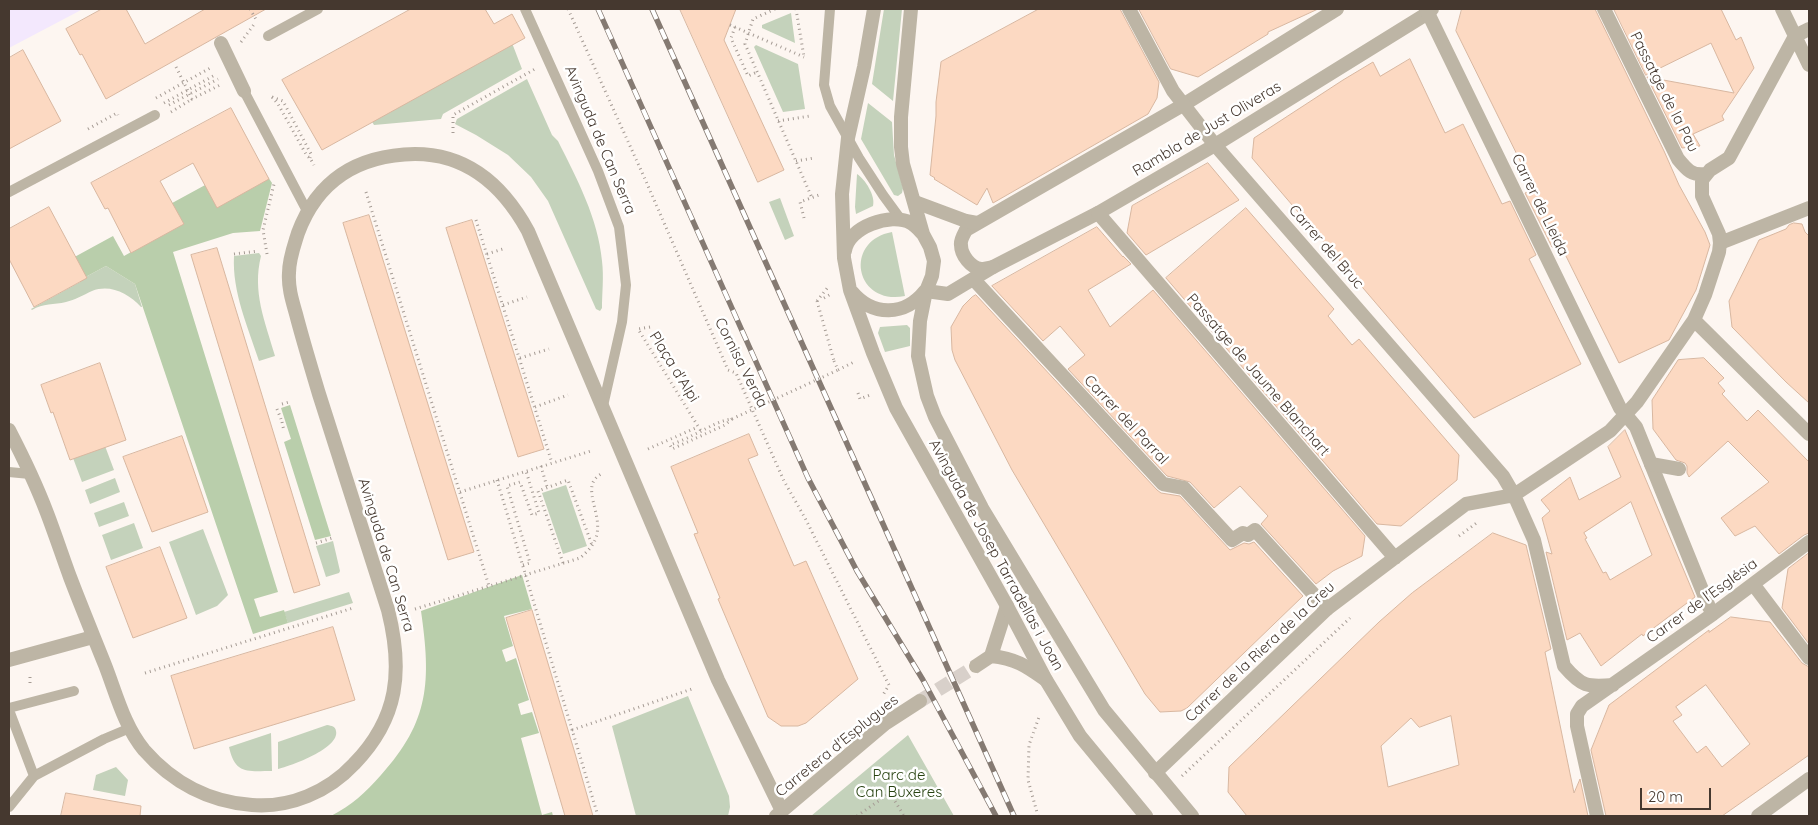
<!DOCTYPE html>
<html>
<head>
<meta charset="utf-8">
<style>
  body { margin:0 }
  #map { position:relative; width:1818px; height:825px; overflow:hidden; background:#fdf6f1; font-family:Quicksand,sans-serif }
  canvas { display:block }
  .frame { position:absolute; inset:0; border:10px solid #45382f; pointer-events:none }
  .scale { position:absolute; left:1640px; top:788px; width:71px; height:22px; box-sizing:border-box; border:2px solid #45382f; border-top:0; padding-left:6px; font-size:15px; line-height:18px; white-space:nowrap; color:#45382f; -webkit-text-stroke:4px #fff; paint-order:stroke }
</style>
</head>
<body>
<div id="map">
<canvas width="1818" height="825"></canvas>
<div class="frame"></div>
<div class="scale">20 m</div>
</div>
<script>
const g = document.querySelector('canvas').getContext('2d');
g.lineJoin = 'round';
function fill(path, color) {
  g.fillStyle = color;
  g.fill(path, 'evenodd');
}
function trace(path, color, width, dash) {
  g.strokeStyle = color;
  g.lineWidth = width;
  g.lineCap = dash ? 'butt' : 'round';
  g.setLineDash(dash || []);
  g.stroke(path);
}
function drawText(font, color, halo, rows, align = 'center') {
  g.font = font + ' Quicksand,sans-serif';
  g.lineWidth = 5;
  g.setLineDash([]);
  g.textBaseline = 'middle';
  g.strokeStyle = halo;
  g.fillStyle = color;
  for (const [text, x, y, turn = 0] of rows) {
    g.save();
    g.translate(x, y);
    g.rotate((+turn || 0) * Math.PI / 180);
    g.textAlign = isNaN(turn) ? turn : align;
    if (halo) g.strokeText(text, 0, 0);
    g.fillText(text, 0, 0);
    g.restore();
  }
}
const education = new Path2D(`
  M9,9H83L9,48Z`);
const green = new Path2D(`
  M884,9H902L893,101L872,84Z
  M791,13L795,43L762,28V25Z
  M512,43L522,69L443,114L441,119L374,125L371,120Z
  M756,45L798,64L805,109L783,112L754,47Z
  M527,79L552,135L558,141C577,179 598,218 602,261C604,277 602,293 602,308L600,311L596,309L548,201L531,177L508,155L476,135L455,124L457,119Z
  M868,103L892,122L894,155L903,188L902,193L898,196L894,195L861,139Z
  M857,174C865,179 876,196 873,206L856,214L855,207Z
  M780,198L794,236L785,240L769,202Z
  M892,232L905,296C855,306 843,241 892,232Z
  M259,253L261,256C252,292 265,321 275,356L259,361C248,327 232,292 234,256Z
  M106,266L135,284L142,307H141C128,293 110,284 92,291C83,295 75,300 66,302C54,305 43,303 32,310L31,309L80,282V280Z
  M907,325L910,328V346L885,352L878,333L880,327Z
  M105,446L114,470L82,482L73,458Z
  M115,478L120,492L90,504L85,490Z
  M566,485L587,546L563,554L542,493Z
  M124,502L129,516L99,527L94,513Z
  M134,523L143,548L111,560L102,535Z
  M203,529L228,595L217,606L196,615L169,542Z
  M333,541L340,571L339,573L326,577L316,546Z
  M349,592L353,603L288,623L284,612Z
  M688,696L729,796L730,807L728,816H636L612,726Z
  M327,725C332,726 335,726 336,731C340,748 291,766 278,769V742Z
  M271,733L272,771C248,771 235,775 229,747Z
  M908,735L954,816H811Z
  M116,767L128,780L125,796L93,790L96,775Z`);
const forest = new Path2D(`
  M268,177L272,183L260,231L233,233L173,252L278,592L254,599L260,617L284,610L288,623L253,634L135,284L106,266L80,280L69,260L113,236L124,256L174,228L163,208L207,184L218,204Z
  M290,405L331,536L315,540L284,442L291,439L281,408Z
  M522,575L532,609L504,616L513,646L502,650L506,662L516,658L529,700L518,704L521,715L532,712L539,733L521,738L542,815L552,812L553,816H331C352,805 365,793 381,775C430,721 431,681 421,611Z`);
const building = new Path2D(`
  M102,9H126L145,44L205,9H266L106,99L82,54L80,55L66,29Z
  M411,9H485L494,24L512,14L525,38L322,150L282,80Z
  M680,9H736L724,40L784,170L758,182Z
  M1039,9H1120L1159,82L1157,98L1148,114L993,203L987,188L977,205L934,179L935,178L930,175L936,116V102L941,62Z
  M1139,9H1318L1268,32V34L1198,77L1171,69Z
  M1462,9H1595L1664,151L1679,185L1705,232L1710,245L1696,290L1669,340L1619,363L1560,244L1552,247L1525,193L1534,189L1456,31Z
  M1614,9H1721L1736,40L1741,37L1754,68L1722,116L1724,120L1693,134L1700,146L1682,148L1647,77L1734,93L1711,43L1646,75Z
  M23,50L61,121L9,149V58Z
  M1410,59L1445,133L1463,124L1502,204L1510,201L1536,255L1529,259L1581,364L1474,418L1252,158L1254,138L1343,80L1373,62L1380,76Z
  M231,108L269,179L217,208L193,163L160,181L184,224L131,253L108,208L105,209L91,183Z
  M1208,163L1239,200L1146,255L1127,233L1132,206Z
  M49,207L87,278L34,307L9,259V229Z
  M1246,208L1333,308L1334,309L1328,316L1352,345L1359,339L1459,455L1457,480L1401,526L1377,524L1166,278Z
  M369,215L474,552L448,560L343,223Z
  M472,220L544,449L518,457L446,228Z
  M1794,223L1802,224L1805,232L1809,236V403L1786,382L1732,327L1729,301L1759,240L1786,229L1789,225Z
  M1097,227L1123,257V256L1131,264L1088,290L1110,327L1153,290L1365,536L1362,556L1333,571L1316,584L1261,524L1268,516L1240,486L1214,508L1190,482L1167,476L1068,369L1085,355L1060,326L1043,341L992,286Z
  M217,248L320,585L294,593L191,255Z
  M976,295L1157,490L1161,493L1180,496L1230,550L1244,543L1249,544L1254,542L1303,596L1187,708L1181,711L1160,712L1145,694L1012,470L955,360L952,350L951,327L963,306L972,297Z
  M1704,358L1724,378L1718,383L1725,391L1722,394L1747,421L1758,410L1809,462V533L1804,535L1779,554L1755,526L1735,536L1721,518L1769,482L1728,441L1689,477L1687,473V466L1685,463L1676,460L1653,429L1652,400L1678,360Z
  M100,363L126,440L70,460L53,412L51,413L41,385Z
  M1625,430L1695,597L1643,636L1642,634L1601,666L1580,633L1567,640L1546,552L1552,554L1542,518L1550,511L1541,500L1570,477L1579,500L1621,477L1608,447ZM1631,502L1652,555L1610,580L1606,572L1603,573L1585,539L1587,538L1584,533Z
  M749,434L758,455L748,459L794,566L806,561L858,679L806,723L798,726H781L768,717L718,599L720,598L694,534L698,533L671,467Z
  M182,436L208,512L152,532L123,457Z
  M1493,533L1526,545L1551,649L1545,652L1574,793L1580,779L1588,816H1247L1228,792L1229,767L1379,622L1412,593ZM1451,716L1459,765L1388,787L1381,746L1411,718L1419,727Z
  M160,547L187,618L133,638L106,567Z
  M1809,553V644L1782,608L1788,569Z
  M532,610L574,750L593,816H565L534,711L506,618Z
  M1731,617L1770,622L1802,663L1809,667V755L1722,816H1606L1591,750L1609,705L1709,630V632ZM1706,685L1750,744L1722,767L1706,746L1697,753L1673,721L1682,715L1676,707Z
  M333,627L355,700L194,749L171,676Z
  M66,793L141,806L140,816H61Z`);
const minorTunnel = new Path2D(`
  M920,701L976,666`);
const path = new Path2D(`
  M250,9L257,21
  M568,9L645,179L728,370L736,373L784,481L805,518L889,685L883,695
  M775,9L753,19L745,44L812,198
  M796,9L804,57
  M730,25L804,57
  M735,27L731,38L748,76L757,72
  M241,42L255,23
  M176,67L192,99L220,85L221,86
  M272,97L278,104L307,156L310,158L314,165
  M272,97L283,101L311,154L310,158
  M156,98L212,67
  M164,103L215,75
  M169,105L218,79
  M171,112L192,99
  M778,121L810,116
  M88,129L117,113L118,115
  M453,133V115L535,69
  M796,161L814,158
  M366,192L489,586
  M804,218L800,202L819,195
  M476,220L552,463
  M234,254L258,251
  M267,254L263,230L274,184
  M487,254L506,248
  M824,298L831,294
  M817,301L828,287
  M503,305L527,297
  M650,327L638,329L701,431
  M520,358L549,349
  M834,361L838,370L856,361
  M858,393L860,399L870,395
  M282,404L289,402
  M535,407L568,395
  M277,409L281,419
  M732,419L725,425L672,449L670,445C678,442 686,439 693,435C707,429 717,421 732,419Z
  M282,422L284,431
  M648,449L698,427
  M541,466L547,487
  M497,480L598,816
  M460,492L591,451
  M1459,536L1478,522
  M316,543L332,538
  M563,563L538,491L568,480L592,545
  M523,565L530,563L507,486L520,482L532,515L539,513L526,471
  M415,609L580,558C586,553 592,547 595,540C606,516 578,487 601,474
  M145,673L353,608
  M30,677V686
  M572,730L692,689
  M1182,776L1350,618
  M857,816L890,793L904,816
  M1038,816L1028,780L1029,745L1039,717`);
const service = new Path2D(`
  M525,9L598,171L619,227L626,285L622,322L603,406
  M830,9L824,85L830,106L859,158L883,195L902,221
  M268,36L318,9
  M244,91L307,211
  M9,192L155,115
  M9,472L30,474
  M9,708L74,691
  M9,710L34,776
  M9,807L34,776L104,739L130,728`);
const pedestrian = new Path2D(`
  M1337,9L1183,105L966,230C964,234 960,240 961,245C961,255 971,268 981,269C985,269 989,268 993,267L1098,213L1215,145L1428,13L1432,9
  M1720,243L1809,208
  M977,283L1163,484L1184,488L1232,540L1243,533L1248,535L1255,530L1327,609
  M1651,464L1709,607`);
const minor = new Path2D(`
  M1129,9L1173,91L1215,145L1503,476L1514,495L1534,540L1564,666C1582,687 1587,687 1613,685
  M1426,9L1620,408L1636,427L1651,464L1679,469
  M1604,9L1678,159C1687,170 1692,176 1706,174
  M1782,9L1809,65
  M1795,36L1809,29
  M221,43L244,91
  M915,202L966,221L977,223
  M1098,213L1395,558
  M926,291L948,294L993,267
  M1694,320L1809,434
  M9,430C23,457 36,484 47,513C55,534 62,555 70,577C81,606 93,635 105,665C116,693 124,726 144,750C172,782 209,802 252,805C290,808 328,792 354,764C399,718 403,670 388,610C365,538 342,466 319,394C311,367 303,341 296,314C292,300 288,287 289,273C289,259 294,246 298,233C318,179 359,155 415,154C468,154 504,187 528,231L718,680L782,811
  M1753,584L1809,658
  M991,656L1007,606
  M9,660L93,637
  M976,666L991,656C1017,659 1026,666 1046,680
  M1155,773L1327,609L1466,504L1514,495L1610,431L1637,402L1694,320L1705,295L1719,252L1720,243L1719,234L1702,196V180L1710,170L1729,158L1795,36
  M776,816L886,723L920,701
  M1597,816L1577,726V714L1582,706L1713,614L1809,542
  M1758,816L1809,779`);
const tertiary = new Path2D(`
  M874,9L864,67L848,138L842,194L844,258L850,290L873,353L896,408L1007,606L1046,680L1080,736L1146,816
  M911,9L901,117V147L903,164L923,234L930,247L934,261L932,276L926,291L920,321L918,356L927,396L935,417L982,508L1104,710L1192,816
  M845,251C848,227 891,212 911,223C916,226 920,231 923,234
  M852,292C873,317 905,316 925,291`);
const rail = new Path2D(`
  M598,9L808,478L857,571L923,680L996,816
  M652,9L1014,816`);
const pathBridge = new Path2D(`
  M817,301L834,361
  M732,419L838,370`);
const streetNames = [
  ["Passatge de la Pau",1664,92,63],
  ["Rambla de Just Oliveras",1207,129,-31],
  ["Avinguda de Can Serra",600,140,67],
  ["Carrer de Lleida",1540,205,64],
  ["Carrer del Bruc",1326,247,49],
  ["Cornisa Verda",741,363,63],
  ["Plaça d'Alpi",674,367,58],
  ["Passatge de Jaume Blanchart",1258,375,49],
  ["Carrer del Parral",1126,420,47],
  ["Avinguda de Can Serra",386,555,73],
  ["Avinguda de Josep Tarradellas i Joan",996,555,61],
  ["Carrer de l'Església",1702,601,-36],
  ["Carrer de la Riera de la Creu",1260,652,-43],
  ["Carretera d'Esplugues",837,746,-39]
];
const parkNames = [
  ["Parc de",899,775],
  ["Can Buxeres",899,792]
];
fill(education, '#f3e8fd');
fill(green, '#c4d2bb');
fill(forest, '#b9ceab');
fill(building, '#fcd9c2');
trace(building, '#d8b7a0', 1);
trace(minorTunnel, '#d8d0ca', 14, [14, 7]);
trace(path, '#a59b94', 3, [1, 4]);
trace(service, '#bdb5a5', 10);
trace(pedestrian, '#bdb5a5', 14);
trace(minor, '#bdb5a5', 14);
trace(tertiary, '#bdb5a5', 14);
trace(rail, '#857a72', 5.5);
trace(rail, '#fff', 4, [11]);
trace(pathBridge, '#a59b94', 3, [1, 4]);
drawText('15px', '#45382f', '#fff', streetNames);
drawText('15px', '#284311', '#fff', parkNames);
</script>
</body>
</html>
